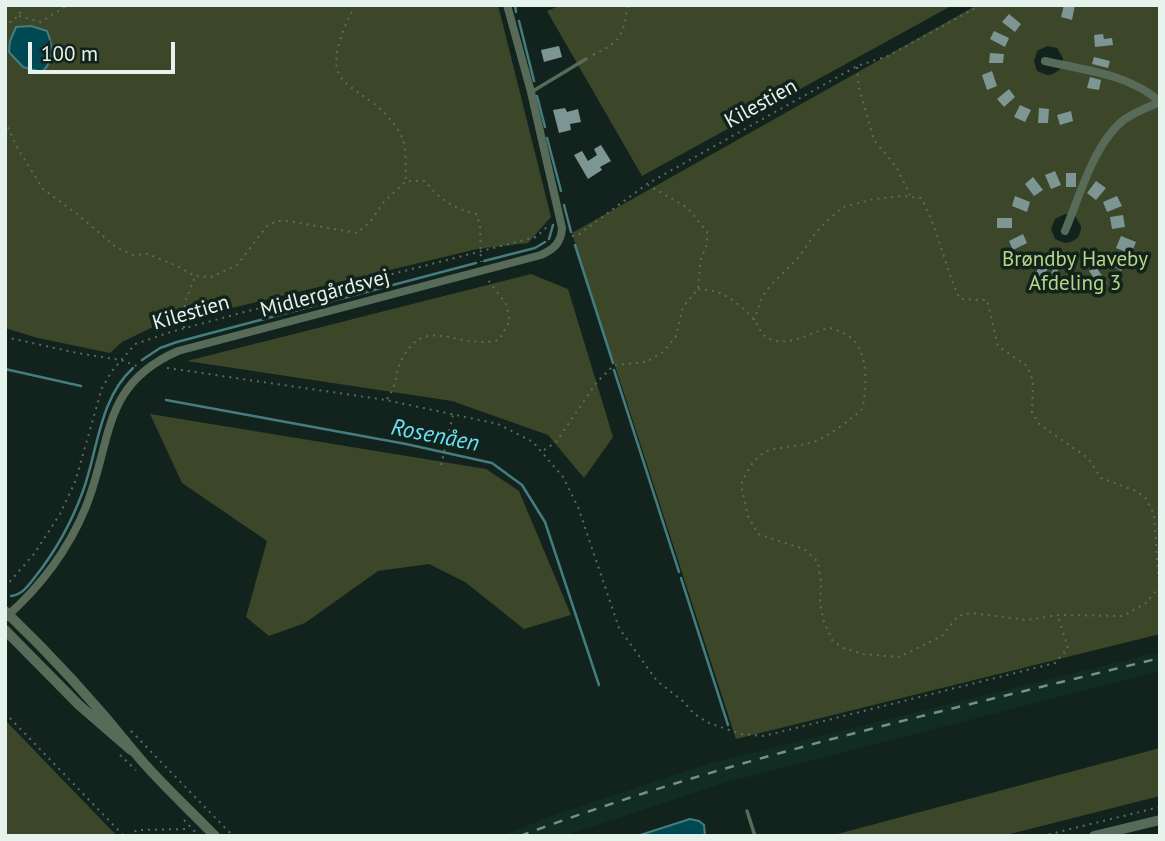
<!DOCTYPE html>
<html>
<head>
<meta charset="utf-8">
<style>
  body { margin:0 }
  #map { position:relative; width:1165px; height:841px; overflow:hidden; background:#11231c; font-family:"PT Sans",sans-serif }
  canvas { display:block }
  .frame { position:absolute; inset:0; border:7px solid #e6f2ec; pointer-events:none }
  .scale { position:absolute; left:28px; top:42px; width:147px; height:32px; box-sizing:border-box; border:4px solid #e6f2ec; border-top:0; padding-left:9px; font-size:21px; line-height:24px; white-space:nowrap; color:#e6f2ec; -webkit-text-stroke:5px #11231c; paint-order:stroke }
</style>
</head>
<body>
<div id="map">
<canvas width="1165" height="841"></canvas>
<div class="frame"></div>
<div class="scale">100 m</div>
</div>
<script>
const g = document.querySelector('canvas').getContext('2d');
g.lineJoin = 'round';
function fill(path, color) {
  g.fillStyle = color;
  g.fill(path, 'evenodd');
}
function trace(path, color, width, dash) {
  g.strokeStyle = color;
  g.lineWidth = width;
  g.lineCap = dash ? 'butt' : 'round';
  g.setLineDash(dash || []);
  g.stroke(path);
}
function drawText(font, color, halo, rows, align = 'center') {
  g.font = font + ' "PT Sans",sans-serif';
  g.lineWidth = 7;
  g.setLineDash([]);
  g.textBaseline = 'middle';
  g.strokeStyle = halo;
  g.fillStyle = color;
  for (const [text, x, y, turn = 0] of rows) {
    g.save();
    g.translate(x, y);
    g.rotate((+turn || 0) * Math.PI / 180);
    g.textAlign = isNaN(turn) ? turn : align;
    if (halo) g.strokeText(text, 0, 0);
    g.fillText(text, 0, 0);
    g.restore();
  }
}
const built = new Path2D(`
  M1160,652V671L724,783L563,836H501L559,813L715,762Z`);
const green = new Path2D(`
  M5,5H498L551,217L528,243L477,249L153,327L122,342L110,353L38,338L5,328Z
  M561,5H953L642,176L547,11Z
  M977,5H1160V634L736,739L572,233ZM1047,46L1057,48L1063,58C1063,68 1058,74 1047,75L1037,71L1034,61L1037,51ZM1065,214L1075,216L1081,226C1081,236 1076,242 1065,243L1055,239L1051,229L1055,219Z
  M531,274L568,289L613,437L584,478L548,435L452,401L187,361Z
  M150,414L486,469L519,491L571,615L524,629L465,582L429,564L378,571L305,623L269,636L246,617L267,541L182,483Z
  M5,720L117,836H5Z
  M1160,748V796L1002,836H830Z`);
const water = new Path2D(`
  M31,26L47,31C53,46 55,60 42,72L23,67L9,52L10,41L16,27Z
  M690,819L699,821L704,825L705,836H637Z`);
const stream = new Path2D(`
  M515,5L516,12
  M519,21L534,81
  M537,96L545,127
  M547,138L561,191
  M564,205L571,232
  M549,239L553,225
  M575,245L613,363
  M484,261L535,248L545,242
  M142,360L160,348L177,342L476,263
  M5,369L81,386
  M614,370L679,572
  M166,400L406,444L492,463L522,485L545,522L599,685
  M681,578L728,725
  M11,596C22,595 29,585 35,577C55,552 72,521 83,491C98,450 99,399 133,368`);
const building = new Path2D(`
  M1064,5H1075L1072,20L1061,17Z
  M1009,14L1021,24L1015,32L1002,22Z
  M994,31L1009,38L1005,47L990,39Z
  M1103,34L1104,39L1112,38L1113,45L1095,47L1094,35Z
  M559,46L562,57L544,62L541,50Z
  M990,53L1004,54L1003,63H989Z
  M1094,57L1110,61L1108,68L1092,64Z
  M992,71L997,86L987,90L982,75Z
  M1090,77L1101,80L1099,90L1087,88Z
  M1009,89L1015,97L1004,107L997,99Z
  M1020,105L1031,110L1025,122L1014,117Z
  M565,108L567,112L578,109L581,122L570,124L571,130L559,133L553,110Z
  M1039,108L1049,109L1048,123H1038Z
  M1071,111L1073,121L1060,125L1057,115Z
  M601,145L611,161L600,167L602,170L588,179L574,155L582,151L588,161L597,155L594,149Z
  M1055,171L1061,185L1051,189L1045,175Z
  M1066,173H1076V187H1066Z
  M1033,177L1043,190L1034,196L1025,184Z
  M1096,181L1106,188L1096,200L1087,193Z
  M1015,196L1030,202L1027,212L1012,206Z
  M1117,196L1122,206L1107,212L1103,202Z
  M1123,215L1125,227L1112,229L1110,217Z
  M997,218H1012V228H997Z
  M1023,234L1027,243L1013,250L1009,241Z
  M1121,236L1136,242L1131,254L1116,248Z
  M1107,253L1125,264L1121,271L1103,260Z
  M1040,263L1049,266L1042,281L1034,278Z
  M1096,267L1107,283L1101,288L1089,271Z
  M1053,269L1058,270L1057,275L1062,276V288H1054L1055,281L1049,279Z
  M1079,276L1080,280H1083L1084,287H1081L1082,290L1074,292L1073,289H1070L1069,282H1072L1071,278Z`);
const path = new Path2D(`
  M135,5H137
  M355,5C305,104 367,72 402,137C407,148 405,167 406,180
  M19,16L41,22L68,5
  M5,28L12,20L19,16L22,5
  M593,55C623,40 622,37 628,5
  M857,67L859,88L874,140L897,168L910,195
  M5,121L18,149L43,189L77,214L117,248L133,255L148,254L177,266L195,276L211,277L237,265L267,226L277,221H288L357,233L370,222L384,202L406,181H425C437,198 455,209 476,214L480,225L481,262
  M572,236L578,235L647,184L857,66L888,56L981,5
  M698,289C703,290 709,290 714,291C727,294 747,310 754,320C761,331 763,339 777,341C795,344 813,331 830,328C839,331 849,334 855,342C868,357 867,391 862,409C853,418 827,437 816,441C776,454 761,437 741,485L748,516L758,534L804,549L818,562L821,583L820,604L824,622L832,640L843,648L863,654L899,657L942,636L958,616L971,613L1027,620L1058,615L1123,616L1146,603L1159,587L1154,514L1145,497L1136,491L1101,478L1088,458L1040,425L1032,413L1033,381L1027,366L998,346L987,300L960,299C944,266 939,230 921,198L902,196L874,199L843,207L827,221L814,235L799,257L771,285L762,297L754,320
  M184,328L185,302L195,277
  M5,337L77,353L121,360L137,366
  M167,368L386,400L498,424L533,442L563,477L578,507L619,628L657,681L684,702L694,714L709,723L741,734L764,736L1055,663L1068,648L1058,616
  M387,399C399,382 394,374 402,359C423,319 449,342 483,342C488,342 494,341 499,340L510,321L506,304L488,280
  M544,450L556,442L597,382L614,365L646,362L663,352L676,336L683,307L698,289L701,258L707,245V232L688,208L648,185
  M441,465L453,415
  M5,587L34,554L60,514L75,482L102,388L112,371L135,344L171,332L237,314L536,237L550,224
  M5,598L10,602
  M5,713L124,836
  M131,731L233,836
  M120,755L136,770
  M184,820L199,836
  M129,836L137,830L186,829L188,827
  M1042,836L1160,807`);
const service = new Path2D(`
  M533,91L586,59
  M747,811L755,836`);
const minor = new Path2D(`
  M1045,61C1083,70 1130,74 1160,102
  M1065,231C1080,196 1094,142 1125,119C1135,112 1148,107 1160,102
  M6,617C40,587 67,552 85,509C113,441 100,385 178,351L541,255C554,249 561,243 562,228L531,92L507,5`);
const tertiary = new Path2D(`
  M5,611C52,656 96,704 136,754C160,783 189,809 215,836
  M5,630L79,705L131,750
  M1094,836L1160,820`);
const rail = new Path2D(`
  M520,836C728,758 945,711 1160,658`);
const streetNames = [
  ["Kilestien",761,104,-29],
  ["Midlergårdsvej",325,294,-15],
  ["Kilestien",191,313,-16]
];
const parkNames = [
  ["Brøndby Haveby",1075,260],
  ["Afdeling 3",1075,284]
];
const waterNames = [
  ["Rosenåen",435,436,11]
];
fill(built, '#112d23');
fill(green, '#3c4729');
fill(water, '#004952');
trace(water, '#457c80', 2);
trace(stream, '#457c80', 2.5);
fill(building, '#7d9693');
trace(path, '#5a6a64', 2, [2, 5]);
trace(service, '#586b58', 3.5);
trace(minor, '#586b58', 8);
trace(tertiary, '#586b58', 10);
trace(rail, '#7d8c85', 2.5, [9, 9]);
drawText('21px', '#e6f2ec', '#11231c', streetNames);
drawText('21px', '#bad685', '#11231c', parkNames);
drawText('italic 23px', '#6ae1f4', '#11231c', waterNames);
</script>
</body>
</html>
